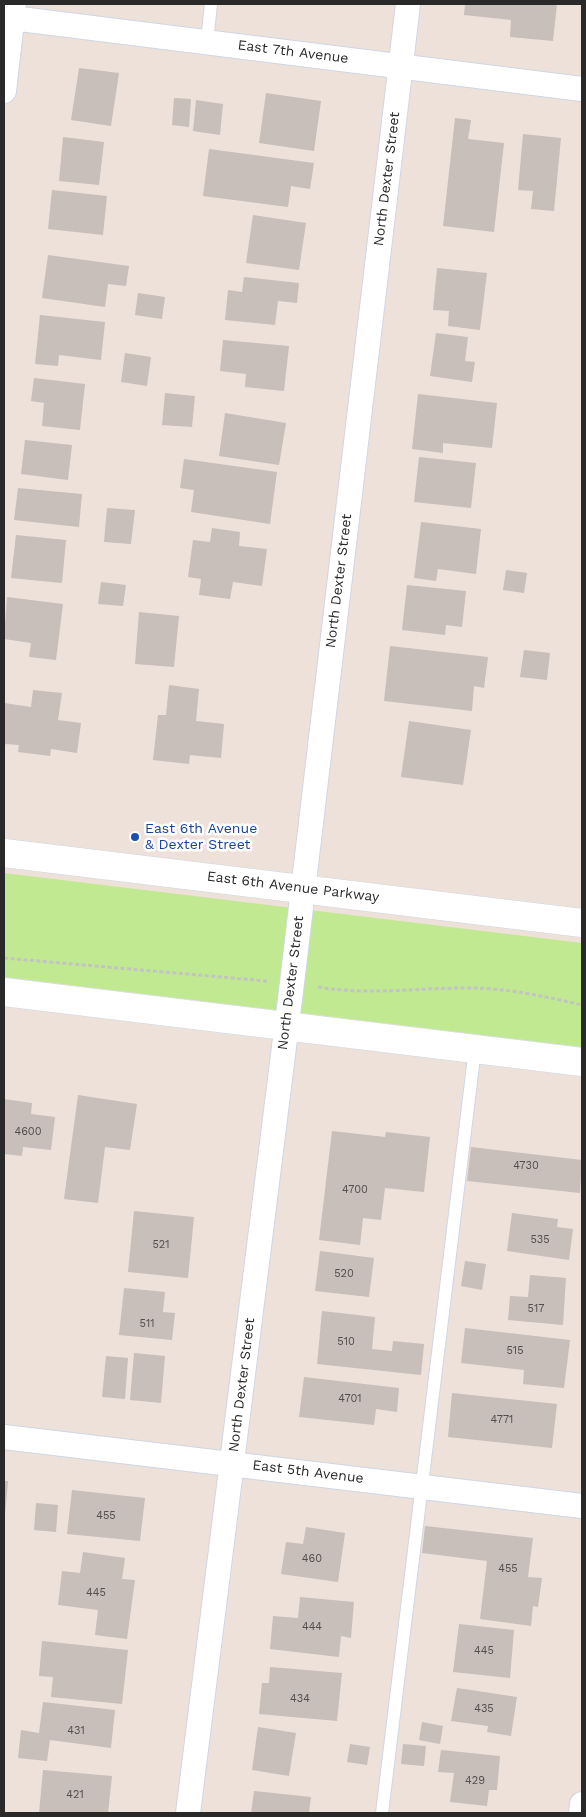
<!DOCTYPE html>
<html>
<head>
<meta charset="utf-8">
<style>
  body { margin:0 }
  #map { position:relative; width:586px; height:1817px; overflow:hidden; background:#ede1da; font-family:"Work Sans",sans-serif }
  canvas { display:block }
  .frame { position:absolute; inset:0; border:5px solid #292929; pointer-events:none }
</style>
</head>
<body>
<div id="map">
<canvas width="586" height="1817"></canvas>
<div class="frame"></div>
</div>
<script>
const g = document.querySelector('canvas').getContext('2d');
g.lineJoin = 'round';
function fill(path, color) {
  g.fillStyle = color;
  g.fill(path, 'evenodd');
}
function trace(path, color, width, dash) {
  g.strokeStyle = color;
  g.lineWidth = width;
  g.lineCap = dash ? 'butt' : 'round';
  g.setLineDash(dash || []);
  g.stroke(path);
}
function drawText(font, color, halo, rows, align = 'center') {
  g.font = font + ' "Work Sans",sans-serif';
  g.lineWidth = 5;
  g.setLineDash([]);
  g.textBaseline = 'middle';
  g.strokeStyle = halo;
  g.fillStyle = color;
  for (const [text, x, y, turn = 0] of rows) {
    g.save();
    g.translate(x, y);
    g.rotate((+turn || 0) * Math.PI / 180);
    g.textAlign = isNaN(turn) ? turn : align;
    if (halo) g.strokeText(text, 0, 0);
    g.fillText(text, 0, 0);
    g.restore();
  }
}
const green = new Path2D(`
  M4,873L582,943V1047L4,977Z`);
const building = new Path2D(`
  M465,4H557L553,41L510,37L511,20L464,15Z
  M79,68L119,73L111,126L71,120Z
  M266,93L321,101L314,151L259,143Z
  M174,98L191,99L189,127L172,125Z
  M196,100L223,104L220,135L193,131Z
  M455,118L471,120L468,139L504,143L494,232L443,226Z
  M523,134L561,138L554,211L531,209L533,191L518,190Z
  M63,137L104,142L99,185L59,181Z
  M209,149L314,163L310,189L291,186L288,207L203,196Z
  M52,190L107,196L103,235L48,229Z
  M253,215L306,223L299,270L246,263Z
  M48,255L129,266L126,286L108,284L105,307L42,298Z
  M437,268L487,273L480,330L448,326L449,311L433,310Z
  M244,277L299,283L297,303L278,301L275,325L225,320L228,290L242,292Z
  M138,293L165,297L162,319L135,315Z
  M40,315L105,322L101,360L59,355L58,366L35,364Z
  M436,333L468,337L465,361L475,362L472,382L430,376Z
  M223,340L289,346L284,391L245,387L246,374L220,371Z
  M125,353L151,357L147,386L121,382Z
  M34,378L85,384L80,430L42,426L44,403L31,401Z
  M165,393L195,396L192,427L162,425Z
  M418,394L497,403L492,448L443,443V453L412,449Z
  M225,413L286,423L279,465L219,456Z
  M25,440L72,445L68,480L21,474Z
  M419,457L476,463L471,508L414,502Z
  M184,459L277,472L270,524L191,512L194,490L180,488Z
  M18,488L82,494L79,527L14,520Z
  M107,508L135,510L131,544L104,542Z
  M421,522L481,529L476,574L438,569L436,581L414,578Z
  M212,528L240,532L239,546L267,549L262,586L233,582L230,599L199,595L201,579L188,577L193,540L210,542Z
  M16,535L66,540L62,583L11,578Z
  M506,570L527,573L524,593L503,590Z
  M101,582L126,585L123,606L98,604Z
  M407,585L466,591L462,627L446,625L445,635L402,630Z
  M7,597L63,604L56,660L29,657L31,643L4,639Z
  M139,612L179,616L174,667L135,664Z
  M390,646L488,657L484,688L474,686L472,711L384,701Z
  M524,650L550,653L547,680L520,677Z
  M169,685L199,689L196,721L224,724L221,758L190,755L189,764L153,760L158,715H166Z
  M33,690L62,693L58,720L81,723L77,753L51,749L50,756L18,752L19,745L4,744V703L31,707Z
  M409,721L471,730L463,785L401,777Z
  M78,1095L137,1104L130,1150L105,1147L98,1203L64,1199Z
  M4,1099L32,1103L31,1114L55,1117L51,1150L23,1147L22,1156L4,1154Z
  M332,1131L385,1137L386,1132L430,1137L424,1192L385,1188L381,1220L363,1218L360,1245L319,1240Z
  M471,1147L582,1160L580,1193L467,1181Z
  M134,1211L194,1217L188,1278L128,1272Z
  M512,1213L558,1219L557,1227L573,1229L569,1260L507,1251Z
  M320,1251L374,1258L369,1297L315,1291Z
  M465,1261L486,1264L482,1290L461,1286Z
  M530,1275L566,1278L563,1325L508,1320L510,1296L528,1297Z
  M124,1288L165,1292L163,1312L175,1313L172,1340L119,1335Z
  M322,1311L375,1317L372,1349L392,1351L393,1341L424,1344L421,1375L317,1364Z
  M465,1328L570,1340L564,1388L523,1384L524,1370L461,1363Z
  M134,1353L165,1356L161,1403L130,1400Z
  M106,1356L128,1358L125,1399L102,1397Z
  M304,1377L399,1388L397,1412L376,1409L374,1425L299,1417Z
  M452,1393L557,1404L552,1448L448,1437Z
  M4,1481H8L5,1515H4Z
  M72,1490L145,1498L140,1541L67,1534Z
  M36,1503L58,1505L56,1532L34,1530Z
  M425,1526L533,1538L528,1577L542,1578L538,1607L533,1606L531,1626L480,1619L487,1561L422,1553Z
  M306,1527L345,1533L338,1582L281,1574L286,1542L303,1544Z
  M83,1552L125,1558L122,1579L135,1580L127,1639L95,1635L98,1610L58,1605L62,1571L80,1573Z
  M300,1597L354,1602L351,1638L341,1636L339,1657L270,1649L273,1616L298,1618Z
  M459,1624L514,1630L510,1678L453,1672Z
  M42,1641L128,1650L122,1704L51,1697L53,1677L39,1676Z
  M270,1667L342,1673L337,1721L259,1714L262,1683H269Z
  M457,1688L517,1697L511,1736L487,1732L488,1726L451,1721Z
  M43,1702L115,1710L111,1748L50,1740L47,1761L18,1758L21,1730L39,1733Z
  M422,1722L443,1726L440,1744L419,1740Z
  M258,1727L296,1733L289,1776L252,1770Z
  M350,1744L370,1747L367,1765L347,1762Z
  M403,1744L426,1746L424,1766L401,1764Z
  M441,1750L500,1756L497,1790H489L487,1806L450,1802L454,1773L438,1772Z
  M43,1770L112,1776L108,1813H39Z
  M254,1791L311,1797L309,1813H251Z`);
const path = new Path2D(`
  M4,958L267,981
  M318,987C372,996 421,987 476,988C511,989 548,997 582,1005`);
const lane = new Path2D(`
  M207,42L211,4
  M382,1813L475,1049`);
const street = new Path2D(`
  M4,17L582,89
  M4,91L14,4
  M4,1437L582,1506
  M188,1813L292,983L408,4
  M581,1813L582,1804`);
const secondary = new Path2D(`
  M4,853L582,923
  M4,992L582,1062`);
const markers = [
  [135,837,5,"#1a4fb4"]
];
const numberNames = [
  ["4600",28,1132],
  ["4730",526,1166],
  ["4700",355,1190],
  ["535",540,1240],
  ["521",161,1245],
  ["520",344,1274],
  ["517",536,1309],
  ["511",147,1324],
  ["510",346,1342],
  ["515",515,1351],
  ["4701",350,1399],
  ["4771",502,1420],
  ["455",106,1516],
  ["460",312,1559],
  ["455",508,1569],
  ["445",96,1593],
  ["444",312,1627],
  ["445",484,1651],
  ["434",300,1699],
  ["435",484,1709],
  ["431",76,1731],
  ["429",475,1781],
  ["421",75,1795]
];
const streetNames = [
  ["East 7th Avenue",293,52,7],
  ["North Dexter Street",387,179,-83],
  ["North Dexter Street",339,581,-83],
  ["East 6th Avenue Parkway",293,887,7],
  ["North Dexter Street",291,983,-83],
  ["North Dexter Street",242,1385,-83],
  ["East 5th Avenue",308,1472,7]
];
const transitNames = [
  ["East 6th Avenue",145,829],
  ["& Dexter Street",145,845]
];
fill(green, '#c1e991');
fill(building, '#c8beba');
trace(lane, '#cfd7e4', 14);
trace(street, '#cfd7e4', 26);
trace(secondary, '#cfd7e4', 29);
trace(path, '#c3c3c3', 3, [4, 2.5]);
trace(lane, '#fff', 12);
trace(street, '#fff', 24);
trace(secondary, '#fff', 28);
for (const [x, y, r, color] of markers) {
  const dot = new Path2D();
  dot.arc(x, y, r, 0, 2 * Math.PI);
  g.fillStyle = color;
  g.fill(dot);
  trace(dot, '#fff', 2);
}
drawText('11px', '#514e4d', null, numberNames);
drawText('14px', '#292929', '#fff', streetNames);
drawText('14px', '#164399', '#fff', transitNames, 'left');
</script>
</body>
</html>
